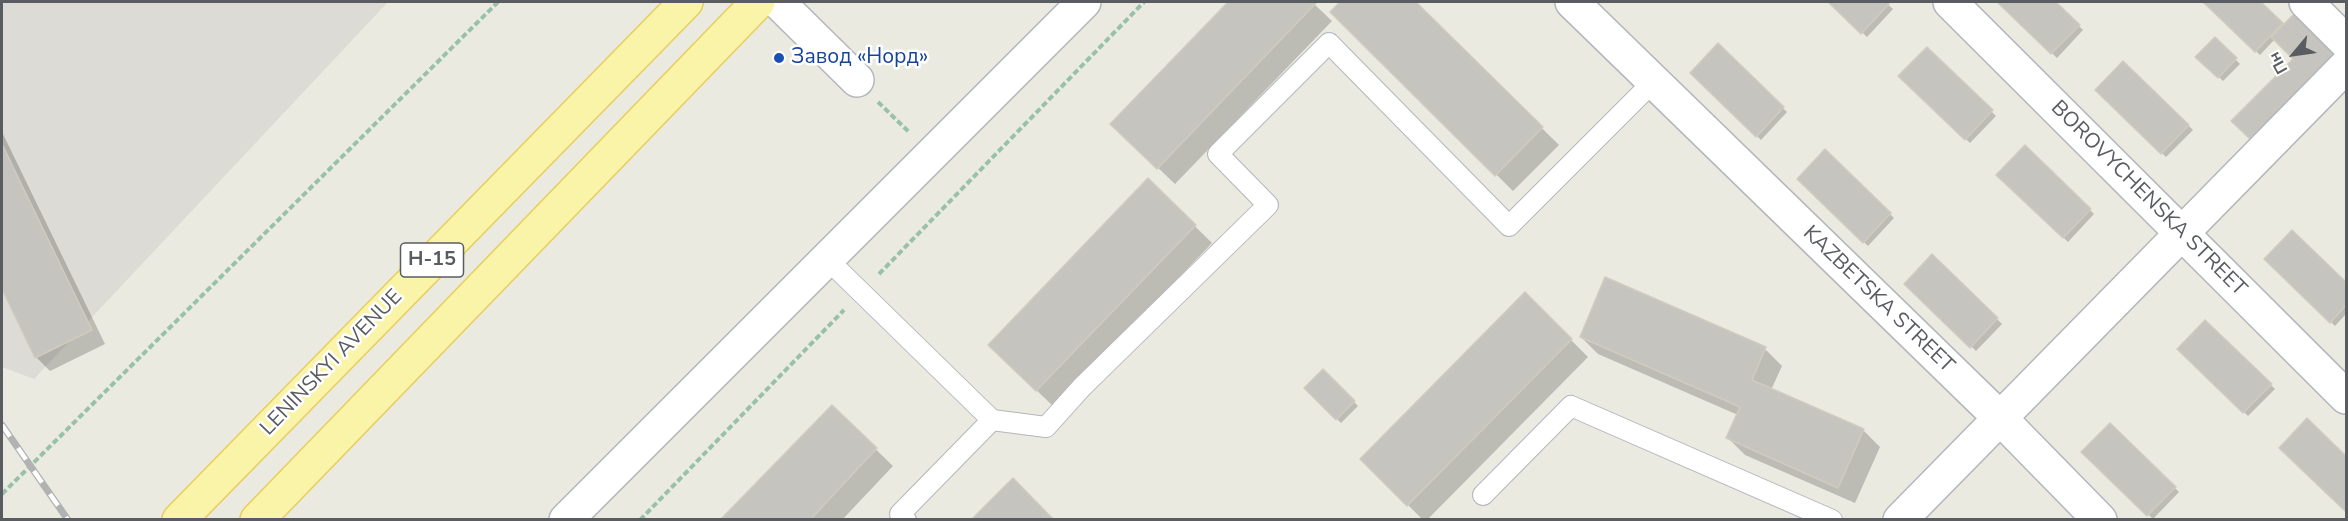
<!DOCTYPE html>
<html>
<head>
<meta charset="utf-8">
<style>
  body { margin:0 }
  #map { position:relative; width:2348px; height:521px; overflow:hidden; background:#ebeae1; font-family:"Nunito Sans",sans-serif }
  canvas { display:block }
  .frame { position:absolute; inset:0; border:3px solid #595c61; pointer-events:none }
  .north { position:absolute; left:2264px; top:24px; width:60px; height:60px; -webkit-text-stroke:4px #fff; paint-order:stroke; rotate:241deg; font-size:16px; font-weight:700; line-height:24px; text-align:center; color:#595c61 }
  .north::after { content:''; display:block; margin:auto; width:21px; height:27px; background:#595c61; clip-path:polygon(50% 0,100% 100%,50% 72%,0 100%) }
</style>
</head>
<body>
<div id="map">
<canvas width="2348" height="521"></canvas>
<div class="frame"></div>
<div class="north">Пн</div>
</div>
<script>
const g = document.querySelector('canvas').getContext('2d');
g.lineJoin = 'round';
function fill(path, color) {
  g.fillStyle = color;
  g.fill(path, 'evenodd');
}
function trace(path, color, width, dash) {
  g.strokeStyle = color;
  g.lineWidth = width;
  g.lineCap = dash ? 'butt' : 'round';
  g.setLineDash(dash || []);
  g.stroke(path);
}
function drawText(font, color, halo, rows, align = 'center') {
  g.font = font + ' "Nunito Sans",sans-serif';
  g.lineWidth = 5;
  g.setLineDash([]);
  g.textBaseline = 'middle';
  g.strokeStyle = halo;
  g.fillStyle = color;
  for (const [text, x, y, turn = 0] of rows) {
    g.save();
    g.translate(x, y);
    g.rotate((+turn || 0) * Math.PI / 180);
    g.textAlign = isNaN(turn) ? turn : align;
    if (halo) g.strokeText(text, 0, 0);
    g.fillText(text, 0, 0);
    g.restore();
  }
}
const industrial = new Path2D(`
  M2,2H388L34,379L2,367Z`);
const shadow = new Path2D(`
  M1231,2H1312L1332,21L1175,184L1112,124Z
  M1343,2H1414L1559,145L1513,191L1332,12Z
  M1830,2H1885L1893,9L1867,37Z
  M1999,2H2054L2083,30L2057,58Z
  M2205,2H2259L2284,26L2344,63L2260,147L2233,121L2295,59L2275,39L2260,55Z
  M2215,39L2240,64L2223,81L2198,57Z
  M1718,45L1787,112L1761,140L1692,73Z
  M1927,49L1996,116L1970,143L1901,76Z
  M2123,63L2193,130L2166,157L2097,90Z
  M2,132L105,344L50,371L36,357L2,286Z
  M2025,147L2094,214L2068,242L1999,175Z
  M1825,151L1894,218L1868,246L1799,179Z
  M1148,180L1212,243L1054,407L1007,362Z
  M2292,232L2346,284V314L2335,326L2266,259Z
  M1932,256L2002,324L1976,351L1906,284Z
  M1525,294L1588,357L1427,520H1423L1362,459Z
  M2205,322L2275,389L2248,416L2179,349Z
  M1581,337L1765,349L1782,366L1771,390L1863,430L1880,447L1855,503L1745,455L1728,438L1738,415L1598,354Z
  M1323,371L1358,406L1341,423L1306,388Z
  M832,407L893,466L842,520H722Z
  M2307,420L2346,458V511L2281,448Z
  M2110,425L2179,492L2153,519L2083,452Z`);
const building = new Path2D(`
  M1228,2H1315L1316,3L1157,169L1110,124Z
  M1340,2H1416L1543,127L1495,176L1330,12Z
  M1828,2H1887L1889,4L1861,34Z
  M1997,2H2056L2080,25L2051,54Z
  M2203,2H2261L2283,23L2255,52Z
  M2296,12L2337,54L2250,139L2231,121L2293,59L2271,37Z
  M2215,37L2237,58L2218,78L2195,57Z
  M1718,43L1784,107L1756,137L1690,73Z
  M1927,47L1993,110L1965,140L1898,76Z
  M2123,61L2189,125L2161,154L2095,90Z
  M2,144L92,330L35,358L2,289Z
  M2025,145L2091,209L2063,238L1996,175Z
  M1825,149L1891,213L1863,243L1797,179Z
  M1148,178L1196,225L1036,391L988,345Z
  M2292,230L2346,282V305L2330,323L2264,259Z
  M1932,254L1998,318L1970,348L1904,284Z
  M1605,277L1766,347L1752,380L1864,429L1838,488L1726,438L1740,407L1580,337Z
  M1525,292L1572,339L1407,506L1360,459Z
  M2205,320L2272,384L2243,413L2177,349Z
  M1323,369L1355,401L1336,420L1304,388Z
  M832,405L877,448L810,520H720Z
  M2307,418L2346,456V509L2345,511L2279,448Z
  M2110,423L2176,487L2147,516L2081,452Z
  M1013,478L1054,520H971Z`);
const path = new Path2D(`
  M878,102L909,132
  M879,274L1144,2
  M2,494L498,2
  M640,520L844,310`);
const lane = new Path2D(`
  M826,258L992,420L1046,427L1082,387L1268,205L1218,154L1329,43L1509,226L1653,82
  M1483,495L1571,406L1832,520
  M906,520L900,514L992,420`);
const street = new Path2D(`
  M778,2L857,80
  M1572,2L2001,419L2100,520
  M1950,2L2346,397
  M2306,2L2346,42
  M566,520L1084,2
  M1900,520L2346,66`);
const primary = new Path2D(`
  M179,520L686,2
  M257,520L758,2`);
const rail = new Path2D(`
  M2,425L68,520`);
const markers = [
  [779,58,6,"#1a4fb4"]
];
const shields = [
  [432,260,63]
];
const shieldNames = [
  ["Н-15",432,260]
];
const transitNames = [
  ["Завод «Норд»",791,58]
];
const streetNames = [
  ["BOROVYCHENSKA STREET",2148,199,45],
  ["KAZBETSKA STREET",1878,300,44],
  ["LENINSKYI AVENUE",332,363,-46]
];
fill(industrial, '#dddbd5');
fill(shadow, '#0003');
fill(building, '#c6c4be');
trace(building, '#cfccbf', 1.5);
trace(lane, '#b3b6bb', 22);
trace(street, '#b3b6bb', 36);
trace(primary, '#e8ce5d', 36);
trace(path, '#98c2a8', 4, [6, 3]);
trace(lane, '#fff', 20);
trace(street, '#fff', 33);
trace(primary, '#f9f4a7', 33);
trace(rail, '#b1b2b2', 7);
trace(rail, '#fff', 4.5, [14]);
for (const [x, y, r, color] of markers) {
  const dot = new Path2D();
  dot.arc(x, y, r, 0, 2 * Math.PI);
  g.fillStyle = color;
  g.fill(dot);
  trace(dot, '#fff', 2);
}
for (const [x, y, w] of shields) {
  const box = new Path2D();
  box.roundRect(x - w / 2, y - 17, w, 34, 4.5);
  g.fillStyle = '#fff';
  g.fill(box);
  trace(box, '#595c61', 1.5);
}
drawText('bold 20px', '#595c61', null, shieldNames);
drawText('21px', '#164399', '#fff', transitNames, 'left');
drawText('21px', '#595c61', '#fff', streetNames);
</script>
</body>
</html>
